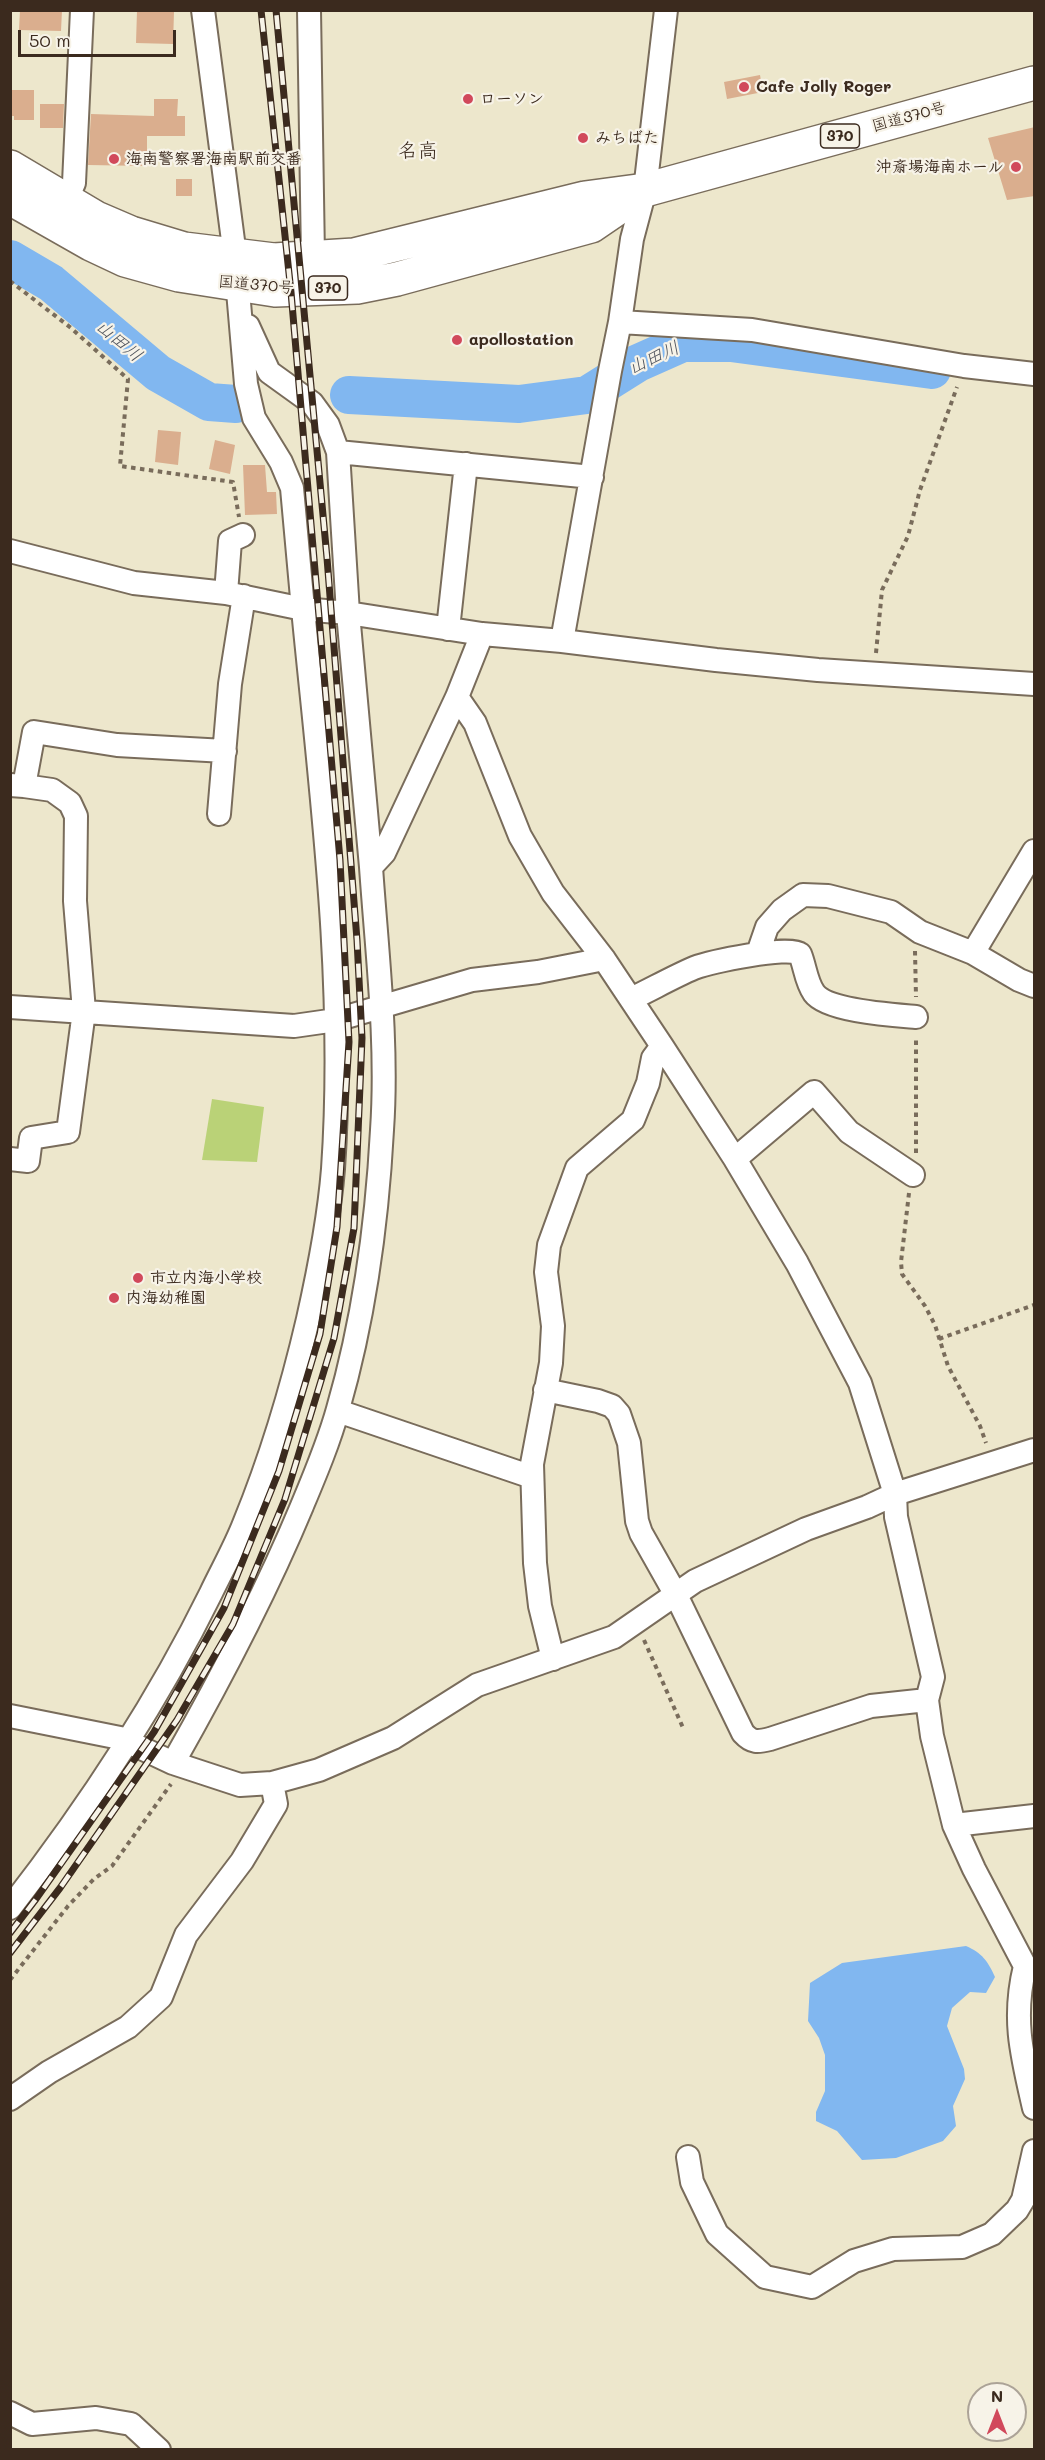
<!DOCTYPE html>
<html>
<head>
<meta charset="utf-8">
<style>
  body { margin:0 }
  #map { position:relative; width:1045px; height:2460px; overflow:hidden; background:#ede7cc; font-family:Mali,sans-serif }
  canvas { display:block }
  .frame { position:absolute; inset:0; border:12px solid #3b2a1e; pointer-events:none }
  .north { position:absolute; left:967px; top:2382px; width:60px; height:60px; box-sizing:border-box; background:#f7f3e8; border:2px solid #aca397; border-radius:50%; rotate:0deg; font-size:16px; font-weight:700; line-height:24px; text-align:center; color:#3b2a1e }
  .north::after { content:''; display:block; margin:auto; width:21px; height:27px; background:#d1495b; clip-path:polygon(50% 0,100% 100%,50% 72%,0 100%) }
  .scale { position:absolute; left:18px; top:30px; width:158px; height:27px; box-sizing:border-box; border:3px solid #3b2a1e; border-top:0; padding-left:8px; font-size:18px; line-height:21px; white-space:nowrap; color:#3b2a1e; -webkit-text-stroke:4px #f7f3e8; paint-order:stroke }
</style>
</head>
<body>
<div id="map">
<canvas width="1045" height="2460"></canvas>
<div class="frame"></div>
<div class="north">N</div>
<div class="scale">50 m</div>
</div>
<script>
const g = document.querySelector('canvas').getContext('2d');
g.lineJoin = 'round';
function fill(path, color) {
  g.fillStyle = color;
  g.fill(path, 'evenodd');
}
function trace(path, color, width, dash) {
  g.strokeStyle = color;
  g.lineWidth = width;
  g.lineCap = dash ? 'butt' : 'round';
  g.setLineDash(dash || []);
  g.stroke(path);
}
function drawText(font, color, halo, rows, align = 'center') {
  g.font = font + ' Mali,"Klee One",sans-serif';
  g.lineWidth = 4.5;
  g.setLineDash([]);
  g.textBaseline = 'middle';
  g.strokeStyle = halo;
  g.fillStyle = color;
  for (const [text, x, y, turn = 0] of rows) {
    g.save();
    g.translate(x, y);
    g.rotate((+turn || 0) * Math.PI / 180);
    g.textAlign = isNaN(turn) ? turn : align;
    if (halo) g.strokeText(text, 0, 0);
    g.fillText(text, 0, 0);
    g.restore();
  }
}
const green = new Path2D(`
  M212,1099L264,1107L257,1162L202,1160Z`);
const water = new Path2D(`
  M966,1946C982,1953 988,1961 995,1977L986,1993L970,1992L952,2008L947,2026L964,2069L965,2079L953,2106L956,2126L943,2141L896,2158L862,2160L837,2131L816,2121V2112L825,2091V2055L819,2038L808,2021L810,1983L842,1963Z`);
const river = new Path2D(`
  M10,259L51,283L158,373L209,402L236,404
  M349,395L519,404L587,395L638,363L683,343H731L932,370`);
const building = new Path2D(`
  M20,10H62L61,31L19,30Z
  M137,11L174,12L173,44L136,43Z
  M760,75L763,92L727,99L724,82Z
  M10,90H34V120H14V116H10Z
  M154,99H178L177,116H185V136H147V166L88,165L91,114L154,116Z
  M40,104H64L63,128H40Z
  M1035,127V196L1007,200L988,138Z
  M176,179H192V196H176Z
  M158,430L181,432L178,465L155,462Z
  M215,440L235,445L230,474L209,469Z
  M243,465H265L267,492H276L277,514L245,515Z`);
const path = new Path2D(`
  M10,281L71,328L128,379L120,466L233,482L239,517
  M876,653L882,590L908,536L920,490L957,387
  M915,951L916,997
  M916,1153V1038
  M909,1193L901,1262L902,1274L925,1306L935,1325L948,1366L980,1426L986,1443
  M939,1339L1034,1305
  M644,1640L684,1730
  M10,1980L68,1906L94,1879L112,1866L171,1784`);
const minor = new Path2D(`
  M203,10L235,256L246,384L254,418L281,462L292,488L303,609L348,613L482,634L562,641L716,660L818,670L1034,684
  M309,10L313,257
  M61,213L74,183L82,10
  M620,322L752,330L964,366L1034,374
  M248,326L269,372L312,403L328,425L338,452
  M10,551L134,583L226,593L303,609C321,794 346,982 333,1169C329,1219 319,1270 308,1319C292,1388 271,1458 244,1524C235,1547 222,1570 211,1593C156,1705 87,1809 10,1908
  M226,593L230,541L243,535
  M448,629L466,464
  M562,641L610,371L620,322L632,239L645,190L666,10
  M457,697L475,723L520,836L553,893L604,959L662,1046L735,1159L797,1263L860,1383L895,1494L896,1517L933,1677L927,1700L932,1736L954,1825L974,1869L1025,1966C1012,2019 1022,2056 1034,2108
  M10,785L24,786L34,732L117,745L225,751
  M219,814L230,684L244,596
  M371,867L348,613L338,452L592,477
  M758,953L767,927L782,910L803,895L828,896L891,912L920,932L973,953L1034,851
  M973,953L1019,980L1034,986
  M631,999C652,989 673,977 694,968C710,962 789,945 800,954C805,966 806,982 814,993C827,1011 893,1015 916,1017
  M10,1007L294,1026L336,1020L472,980L538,972L604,959
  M10,1159L28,1161L31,1138L68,1132L84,1011L75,901L76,816L70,803L52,790L24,786
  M735,1159L814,1092L849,1132L913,1175
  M545,1390L598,1401L612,1406L619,1414L629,1443L637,1521L641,1533L676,1595L743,1733C752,1743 758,1742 770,1739L871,1706L927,1700
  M338,1411L532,1477
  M553,1659L540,1606L535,1563L532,1464L551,1363L553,1326L546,1272L549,1245L577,1168L633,1120L648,1083L653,1058L662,1046
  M10,1716L120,1738L173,1763L240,1785L272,1783L319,1770L393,1738L477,1685L614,1637L695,1581L806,1529L867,1507L895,1494L1034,1450
  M173,1763C220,1680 265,1595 302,1506C315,1475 329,1442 338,1409C364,1319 377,1224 382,1130C388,1043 377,954 371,867L384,853L457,697L482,634
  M954,1825L1034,1816
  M10,2099L49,2072L128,2027L161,1997L186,1935L242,1861L276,1804L272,1783
  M688,2157L692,2182L717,2234L765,2277L812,2287L854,2261L893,2249L962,2247L992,2234L1017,2210L1023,2200L1034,2151
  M10,2413L32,2424L96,2418L131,2424L159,2450`);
const trunk = new Path2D(`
  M10,167L96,218L131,233L184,249L274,260L354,255L585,198L645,190L1034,83
  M10,198L91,244L125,260L179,275L275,290L357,287L397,279L591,226L638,194`);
const rail = new Path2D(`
  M10,1933L36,1899L154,1732L224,1608L279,1471L320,1334L337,1227L349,1042L340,860L291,292L261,10
  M10,1953L60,1888L177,1720L233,1624L285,1499L334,1338L354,1228L362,1038L357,940L327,558L276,10`);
const markers = [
  [744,87,6,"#d1495b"],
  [468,99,6,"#d1495b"],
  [583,138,6,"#d1495b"],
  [114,159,6,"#d1495b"],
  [1016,167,6,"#d1495b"],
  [457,340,6,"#d1495b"],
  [138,1278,6,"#d1495b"],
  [114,1298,6,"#d1495b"]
];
const shields = [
  [840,136,39],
  [328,288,39]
];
const shieldNames = [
  ["370",840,136],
  ["370",328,288]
];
const poiNames = [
  ["Cafe Jolly Roger",756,87],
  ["ローソン",480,99],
  ["みちばた",595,138],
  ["海南警察署海南駅前交番",126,159],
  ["沖斎場海南ホール",1004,167,"right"],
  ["apollostation",469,340],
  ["市立内海小学校",150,1278],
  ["内海幼稚園",126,1298]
];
const streetNames = [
  ["国道370号",909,117,-15],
  ["国道370号",256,285,5]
];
const waterNames = [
  ["山田川",119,341,40],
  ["山田川",654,358,-25]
];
const quarterNames = [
  ["名高",418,151]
];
fill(green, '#bad277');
fill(water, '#81b7f0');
trace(river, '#81b7f0', 38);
fill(building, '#daae8e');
trace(minor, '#796c5b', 26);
trace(trunk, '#796c5b', 36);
trace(path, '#796c5b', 4, [4.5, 4.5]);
trace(minor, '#fff', 22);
trace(trunk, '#fff', 33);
trace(rail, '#3b2a1e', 7);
trace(rail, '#f7f3e8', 4.5, [14]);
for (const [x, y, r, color] of markers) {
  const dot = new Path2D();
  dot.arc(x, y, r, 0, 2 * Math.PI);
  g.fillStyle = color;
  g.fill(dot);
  trace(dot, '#f7f3e8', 2);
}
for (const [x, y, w] of shields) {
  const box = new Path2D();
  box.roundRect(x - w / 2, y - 12, w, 24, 4.5);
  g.fillStyle = '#f7f3e8';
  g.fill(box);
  trace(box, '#3b2a1e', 1.5);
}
drawText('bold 15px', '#3b2a1e', null, shieldNames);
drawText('bold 16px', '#3b2a1e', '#f7f3e8', poiNames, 'left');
drawText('16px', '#3b2a1e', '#f7f3e8', streetNames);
drawText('italic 18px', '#50545d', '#f7f3e8', waterNames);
drawText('20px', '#3b2a1e', '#f7f3e8', quarterNames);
</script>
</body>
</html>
